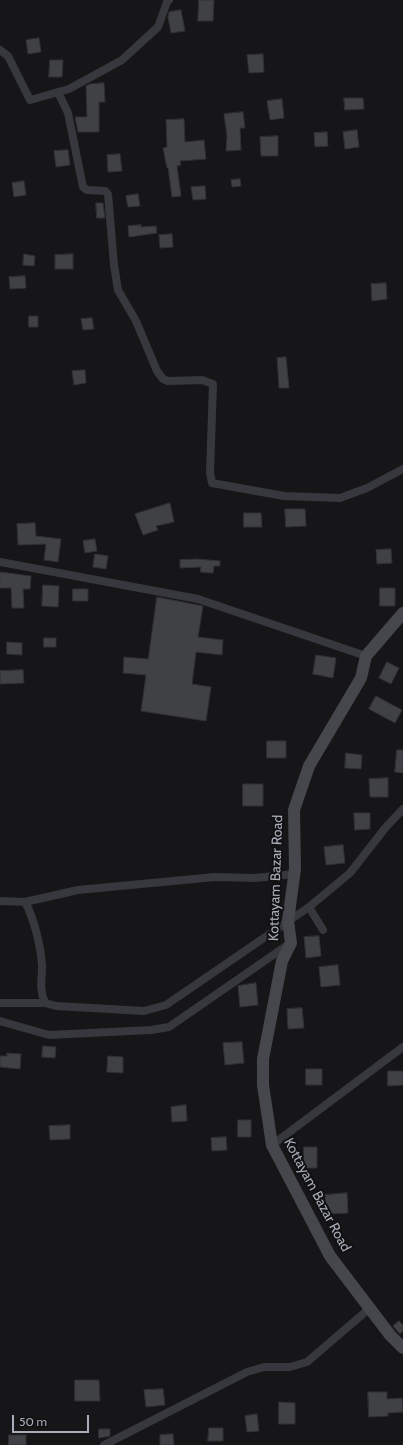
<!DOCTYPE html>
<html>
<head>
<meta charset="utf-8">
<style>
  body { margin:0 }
  #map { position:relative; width:403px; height:1445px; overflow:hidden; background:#161618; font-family:Cabin,sans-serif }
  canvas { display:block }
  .scale { position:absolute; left:12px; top:1415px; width:77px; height:18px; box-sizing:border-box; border:2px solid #a8adb8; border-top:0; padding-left:5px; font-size:12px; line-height:14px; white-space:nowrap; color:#a8adb8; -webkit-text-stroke:3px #111113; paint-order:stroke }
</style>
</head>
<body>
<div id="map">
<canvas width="403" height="1445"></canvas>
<div class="scale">50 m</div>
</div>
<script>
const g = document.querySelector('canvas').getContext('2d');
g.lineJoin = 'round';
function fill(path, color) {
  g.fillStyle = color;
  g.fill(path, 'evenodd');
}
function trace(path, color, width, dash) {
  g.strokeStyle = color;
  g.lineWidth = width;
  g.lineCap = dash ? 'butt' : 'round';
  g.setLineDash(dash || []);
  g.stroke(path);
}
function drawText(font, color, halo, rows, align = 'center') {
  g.font = font + ' Cabin,sans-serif';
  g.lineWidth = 4;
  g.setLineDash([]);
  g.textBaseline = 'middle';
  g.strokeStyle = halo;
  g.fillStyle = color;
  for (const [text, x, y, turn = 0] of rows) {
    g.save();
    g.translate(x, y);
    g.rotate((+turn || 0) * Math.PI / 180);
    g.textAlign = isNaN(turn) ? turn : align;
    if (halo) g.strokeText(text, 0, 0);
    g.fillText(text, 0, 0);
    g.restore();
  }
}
const building = new Path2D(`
  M199,0H214L213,21H198Z
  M181,10L185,31L171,33L168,17L169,12Z
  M39,38L41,52L28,54L26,40Z
  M263,54L264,72L249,73L247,55Z
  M50,60H63L62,77H49Z
  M104,83L105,102H99V132H78L75,117H87L86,86L90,84Z
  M344,98H363L364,109L345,110Z
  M282,99L284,118L270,120L267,101Z
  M243,112L245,128H240L241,150L226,151L227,136L224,114Z
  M184,119L185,142L204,140L206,159L180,161L181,165L177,166L181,196L172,197L168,167L167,168L163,148L167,147L166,120Z
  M357,130L359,147L345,149L343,132Z
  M327,132L328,146L315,147L314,133Z
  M278,136V156H261L260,137Z
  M68,150L70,165L56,167L54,151Z
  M120,154L122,171L108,172L107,155Z
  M240,179L241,186L232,187L231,180Z
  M24,181L26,195L14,197L12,183Z
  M205,186L206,199L193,200L191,187Z
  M138,194L140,206L128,207L126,196Z
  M96,203H103L105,218H97Z
  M141,225V227L156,226L157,233L129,237L128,226Z
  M172,234L173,247L160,248L159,235Z
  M24,254L35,256L34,266L23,265Z
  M73,254V269H55V255Z
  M25,276L26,288L10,289L9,277Z
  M386,283L387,299L372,301L371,284Z
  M29,316H38V327H29Z
  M92,318L94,329L83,330L81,319Z
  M286,357L289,388H279L277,358Z
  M85,370L86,383L74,385L72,371Z
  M170,503L174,522L156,526L158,530L143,535L135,514Z
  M285,509H305L306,526L286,527Z
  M244,513H261L262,527H244Z
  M35,523L36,536L61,539L58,562L44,560L46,544L18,545L17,524Z
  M95,539L97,551L85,553L83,541Z
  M391,549L392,563L377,564L376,550Z
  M95,554L108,556L106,569L93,567Z
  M197,559L220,561V566H214L213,573L200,572L201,567L180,568V560Z
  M0,572L31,576L30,589H23L24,608H12L11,588H0Z
  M43,585L59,586L58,607L42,606Z
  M380,588H395V606H380Z
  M73,589H88V601H73Z
  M157,597L203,606L198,637L223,640L222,655L196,652L192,684L211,687L206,721L141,711L146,675L123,673L124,657L148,659Z
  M44,638H56V647H44Z
  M7,642L22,643V655L7,654Z
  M316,655L336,658L333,678L313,674Z
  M387,662L399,668L391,684L379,678Z
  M23,670L24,683L0,684V671Z
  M376,696L402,710L395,723L369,709Z
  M267,741H286V758H267Z
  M397,750H403V773L395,772Z
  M346,753L362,755L361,769L345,768Z
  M388,778V797H370L369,779Z
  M243,784H263V806H243Z
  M354,813H370V829L355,830Z
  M343,845L345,863L326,865L324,847Z
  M319,936L321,956L306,958L304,937Z
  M338,965L340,985L321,987L319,967Z
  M256,983L258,1005L240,1007L238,986Z
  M302,1008L304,1028L288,1029L287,1009Z
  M242,1042L244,1063L225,1065L223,1043Z
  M43,1046L56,1047L55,1058L42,1057Z
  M7,1053L21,1054L20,1069L0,1067V1056H7Z
  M108,1056L123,1057V1073L107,1072Z
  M306,1069H322V1085H306Z
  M388,1071H403V1085L388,1086Z
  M186,1105L187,1121L172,1122L171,1107Z
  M238,1120H251V1137H238Z
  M70,1125V1139L50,1140L49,1126Z
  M226,1137L227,1150L212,1151L211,1138Z
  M304,1147H317V1168H304Z
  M347,1193L348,1213L326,1214L325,1195Z
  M399,1321L403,1325V1331L400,1334L393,1326Z
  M75,1380H99L100,1401H75Z
  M163,1389L165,1405L146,1407L144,1390Z
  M368,1392H387V1399L402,1398L403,1412L388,1413V1416L369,1417Z
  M279,1402L295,1403V1424H279Z
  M257,1414L259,1431L247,1432L245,1416Z
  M209,1428H223V1441H208Z
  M99,1429H110V1436L99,1438Z
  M173,1434L174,1445H160V1435Z
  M9,1435H26V1445H9Z`);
const minor = new Path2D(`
  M0,50L8,56L30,100L69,89L122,60L158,27L167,2L169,0
  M58,92L68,113L83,187L87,190L105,191L108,194L114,265L118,290L136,321L157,371L163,379L168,381L202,380L213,384L210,473L212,483L284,496L340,498L367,488L403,469
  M0,562L198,599L366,656
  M0,901L25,902C34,918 41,947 42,966C42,979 39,990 45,1003
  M25,902L78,890L215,877L255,878L294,874
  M309,907L323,930
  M0,1003H45L56,1006L144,1011L166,1005L309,907L350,873L386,827L403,809
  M0,1021L49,1035L151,1030L169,1027L289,944
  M272,1145L403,1047
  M104,1445L247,1372L264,1367H290L307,1362L370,1308`);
const secondary = new Path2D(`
  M403,613L366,656L361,678L309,766L294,810L295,869L288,921L291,943L282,961L263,1059V1085L272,1145L330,1256L390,1335L403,1348`);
const streetNames = [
  ["Kottayam Bazar Road",276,878,-88],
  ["Kottayam Bazar Road",317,1195,62]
];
fill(building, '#404145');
trace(building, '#303034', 1);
trace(minor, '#37383d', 8);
trace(secondary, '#45474d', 12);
drawText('14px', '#a8adb8', '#111113', streetNames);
</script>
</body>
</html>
